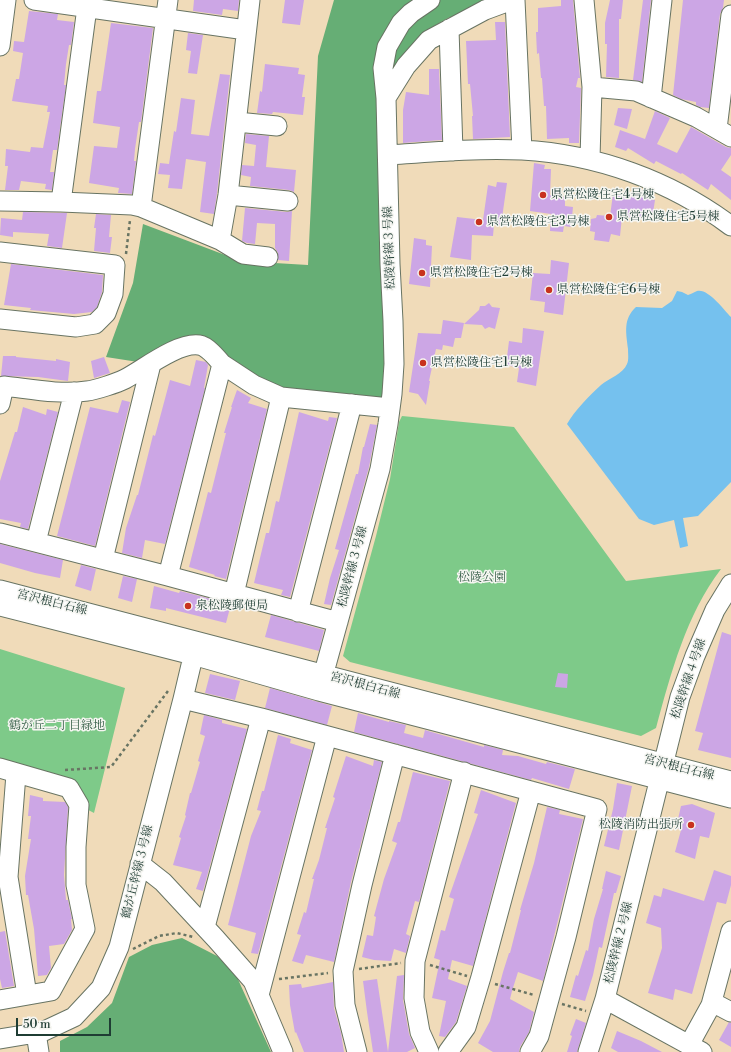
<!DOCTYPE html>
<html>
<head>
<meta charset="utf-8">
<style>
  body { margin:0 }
  #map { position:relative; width:731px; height:1052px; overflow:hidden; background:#f0dbb9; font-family:"Libre Bodoni",serif }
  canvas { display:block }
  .scale { position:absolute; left:16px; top:1018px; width:95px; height:18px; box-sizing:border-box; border:2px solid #1f3d34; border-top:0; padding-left:5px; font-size:12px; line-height:14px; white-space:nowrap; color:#1f3d34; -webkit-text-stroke:3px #f6f6f2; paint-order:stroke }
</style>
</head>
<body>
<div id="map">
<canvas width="731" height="1052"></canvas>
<div class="scale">50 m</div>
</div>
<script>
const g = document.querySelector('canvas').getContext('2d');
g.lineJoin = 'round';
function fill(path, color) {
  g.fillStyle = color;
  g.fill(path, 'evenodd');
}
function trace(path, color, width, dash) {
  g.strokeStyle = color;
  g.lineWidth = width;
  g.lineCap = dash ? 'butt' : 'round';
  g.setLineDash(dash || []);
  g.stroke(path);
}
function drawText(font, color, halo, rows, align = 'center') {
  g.font = font + ' "Libre Bodoni","Noto Serif JP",serif';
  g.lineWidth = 3;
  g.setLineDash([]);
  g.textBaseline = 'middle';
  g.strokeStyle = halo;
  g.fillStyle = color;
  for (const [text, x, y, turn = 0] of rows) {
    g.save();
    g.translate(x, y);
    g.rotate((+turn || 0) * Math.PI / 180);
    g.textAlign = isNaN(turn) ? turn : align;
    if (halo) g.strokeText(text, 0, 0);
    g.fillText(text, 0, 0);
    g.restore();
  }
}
const green = new Path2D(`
  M402,416L514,427L626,581L721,569C686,615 671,673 656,728L641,736L350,662L343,656L376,536L390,479L399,422Z
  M0,649L125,688L94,813L79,805L69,788L0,768Z`);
const forest = new Path2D(`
  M334,0H494L448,18L422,33L395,66L390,408L281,397L215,349L151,364L106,357L133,283L143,224L241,261L308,265L318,56Z
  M182,938L217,956L236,975L271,1052H60V1041L87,1027L112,1003L129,957L152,945Z`);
const water = new Path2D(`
  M677,291L682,292L688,295C692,294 694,292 697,291C708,288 724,310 731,317V482L698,516L683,518L688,546L680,548L674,520L654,525L639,519L567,424C575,410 589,396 601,385C609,378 623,374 627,364C629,360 628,354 628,349C626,332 623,319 636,307L662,308L672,301Z`);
const building = new Path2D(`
  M194,0H239L238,11L223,9L222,15L193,11Z
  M285,0H304L300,25L282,23Z
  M561,0H573L580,78H578L576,87L581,88L579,143H569V138L547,139L546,106H544L542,78H541L539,53L537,54L536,32H538V8L561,6Z
  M610,0H623L621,19H619V78L606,77L607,44H605V23Z
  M643,0H651L642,82L633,80Z
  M683,0H724L723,8L720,14L709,108L700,107L696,105V102L681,99L673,95Z
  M29,11L58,14L57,20L74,22L71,45H69L66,64L64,85H66L57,150H53L50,172H54L52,190L45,189L46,184L21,181L19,190H5L8,166H5L6,149L30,152L31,147L43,148L50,112H47L48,106L12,101L16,79H19L23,53L13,51L14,41L24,42Z
  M495,22H505L510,137L473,139L472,116H473L470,84H468L466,41L496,40Z
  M111,23L153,28L141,122H139L135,149L134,161H136L132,194L118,193L119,188L89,183L94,146L117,148L120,127L93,123L97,91H101Z
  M188,33L203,35L197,74L188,73L191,51L186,50Z
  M265,64L299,68L298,74L305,75L302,97H305L303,115L273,112L272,114L257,113L260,91L262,92Z
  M429,69H439L442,140L403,143V110L406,92L429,95Z
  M220,74L230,75L217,193L214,214L200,212L206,162L186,159L182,189L168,188L170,175L158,174L160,163L169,164L174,131L176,132L181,98L195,100L191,134L209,136Z
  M618,108L632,109L627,129L614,125Z
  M655,111L670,118L657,144L677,153L691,127L726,147L731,148V155L721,170L731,177V200L711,184L708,190L682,173L681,174L656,161L654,164L628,148L626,151L615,147L620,130L645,139Z
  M246,134L269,136L266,167L296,170L294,192L289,190L250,186L251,177L241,175L242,165L254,166L256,145L245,143Z
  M534,163L545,165L544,169H551L550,195L565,197V206L573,207L571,227L564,226L563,232L550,231L551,214L530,211Z
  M497,182L507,183L501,225L494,224L493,236L472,235L471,260L450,257L457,217L483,220L488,185L496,187Z
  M613,194L639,197V195L649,196V199L655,200L653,213L648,212L647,220L622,217L620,236L611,234L609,242L594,240L595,232L590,231L591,219L596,218L597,215L610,216Z
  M245,208L287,212L292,211L289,261L278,260V253L275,248V224L257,223L255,244L247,243L242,241Z
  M23,212L67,213L62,248L47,246L49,234L13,232V237L0,235L1,218L22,220Z
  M96,214L111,215L109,237H112L110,253L94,251L96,228H94Z
  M414,238L426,240V245L432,246L430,287L409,284Z
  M551,260L569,263L563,315L544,312L545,302L530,300L533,273L550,274Z
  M11,264L103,275L102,292L97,307L92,312L74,314L30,310L31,308L4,305Z
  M489,303L492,307L500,308L495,329L489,327L485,329L482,325L464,324L479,310L480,306H485Z
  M443,320L464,323L461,338H455L453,347L443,345L442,350L436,349L429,381H430L426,405L418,394L409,392L418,333L441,334Z
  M523,328L544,331L536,386L517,382L519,368L506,365L509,341L522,343Z
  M3,356H16V357L56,361V359L70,362L68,381L38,377L1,376Z
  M104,357L110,373L94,378L91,361Z
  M196,360L206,362L208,365L204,388H205L165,544L145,540L142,558L122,553L126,528L137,495H138L153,435L155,436L170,380L190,386Z
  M237,390L251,398L248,403L267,409L226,579L214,576L215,575L189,567L208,492L211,493L226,433H224L232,407H231Z
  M122,400L130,402L95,546L57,536L90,407L118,413Z
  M23,407L46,415L47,409L58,412L28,529L20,527L21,523L0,519V481L15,432H17Z
  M299,412L328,421L329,417L337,418L290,597L281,595L283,590L254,583L266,533H269L276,501L279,502Z
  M370,424L377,425L369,467L331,605L324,604L330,578L339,550L335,549L356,474H358L363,447H364Z
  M0,544L63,560L60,578L35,573L0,563Z
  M81,565L96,569L91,591L75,586Z
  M123,576L137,579L132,602L118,598Z
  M154,586L179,593L180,591L231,604L226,623L166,608V611L150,608Z
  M271,615L324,630L319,651L265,637Z
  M722,632L731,635V758L698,750L703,733L695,731Z
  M558,673L568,674L567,688L555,687Z
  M210,674L240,681L235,700L205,693Z
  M270,688L332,706L327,725L265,708Z
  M358,713L389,722V721L406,725L404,733L423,738L425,730L428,731L484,747V745L503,750L502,755L518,756L546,764L547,762L575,769L569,789L532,778L531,780L354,732Z
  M204,715L222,720V723L247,729L203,891L196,889L202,872L173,865L181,838L179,837L186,816L185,815L190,793H191L200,762L198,761L205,736L200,734Z
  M278,735L291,739L290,743L312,750L258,954L251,953L256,933L228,925L251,836L261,811L257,810L262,791H264Z
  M346,756L373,766L374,760L382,762L351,882L334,962L306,955L303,964L292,961L301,935L297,934L304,912L306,913L314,879H312L319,860L327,828H325L335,798L333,797Z
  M413,772L450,781L419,902L415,901L406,934L410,936L406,953L394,949L391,961L374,960L362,957L367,935L373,936L376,917L374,916L384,879L397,843L392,841L398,822H400Z
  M617,783L632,786L619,850L604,846L613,809Z
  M481,790L516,803L473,966L452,960L448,979L467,986L456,1022L445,1037L439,1036L446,1001L432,998L440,960L434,958L441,930L445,931L454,899L449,897L478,814L474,813Z
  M30,795L43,798V801L65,802L68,807L64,875L66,900H68L72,919H71L72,930L64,944L49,946L51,968L47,975L38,976L34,929L28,895H26L25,876L31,839H28L31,816H28Z
  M692,804L715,813L709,838L700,836L695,859L675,852L681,830L676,828L681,806Z
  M547,807L560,810L559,814L583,819L543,981L518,972L512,991L510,999L534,1012L529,1032L520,1047L519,1052H493L478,1043L490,1021L503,972L509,953H510L521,910H520L534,863Z
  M714,870L731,876V885L726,904L717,902L692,994L675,989L673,1000L648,993L662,948L661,928L646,923L654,895L661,897L663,888L704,901Z
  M606,871L621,876L616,893H614L602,948L599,947L593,975L585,1001L570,997L576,975L578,976L586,950L588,951L594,919L603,889H602Z
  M5,931L14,986L2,988L0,979V932Z
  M404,975L403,1000L409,1034L415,1048L407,1052H388L397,976Z
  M377,979L388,1052H373L367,1012L363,981Z
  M333,982L334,1008L341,1033L344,1052H304L296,1032L295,1033L290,1005L289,985L301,984L302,988Z
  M576,1019L586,1023L577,1052H567L572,1036L570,1035Z
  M729,1022L731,1023V1047L719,1040Z
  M617,1031L641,1041L662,1052H618L611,1048Z`);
const path = new Path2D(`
  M126,254L130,220
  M65,770L111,767L168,691
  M133,949L159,936L177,933L193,937
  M430,965L467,976
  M359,969L401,963
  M279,979L328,973
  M495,984L534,995
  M562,1004L586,1011`);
const minor = new Path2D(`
  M34,0L246,30
  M515,0L522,150
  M584,0L592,87L590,159
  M449,29L453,151
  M0,46L6,0
  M592,87L636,91L696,117L731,137
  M386,98L406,66L429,40L485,10L512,0
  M651,98L662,0
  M237,122L277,126
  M717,129L731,15
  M388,155C432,152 477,148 522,150C597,154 671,181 731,226
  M228,195L288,201
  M0,201L61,202L132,205L141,207L220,240L228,195L250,0
  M61,202L88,0
  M141,207L168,0
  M220,240L243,254L268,257
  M0,252L115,265L113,294L106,313L95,324L76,327L0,319
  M0,404L4,386C31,389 60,395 87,391C96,390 117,383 125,379C144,369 178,342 199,345C207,346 217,358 222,364
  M0,533L168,576
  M36,542L74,392
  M103,559L151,364
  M0,590L731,781
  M234,594L281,397
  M0,606L193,655L319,691L731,798
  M298,612L352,404
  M338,622L168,576L222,364L254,385L281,397L390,408
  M320,687L380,469L388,424L392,394L394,364L393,321L390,264L386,98L383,68L387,47L401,23L411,13L430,0
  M183,699L261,718L597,809L566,937L539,1036L530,1052
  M0,768L69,788L79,805L76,847V885L85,929L51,991L0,1000
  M16,774L8,877L27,995
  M140,864L163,882L216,939L253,981L283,1052
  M205,927L261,718
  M259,995L327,736
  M712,1002L731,1012
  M36,1033L39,1052
  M0,1039L42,1032L74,1017L101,988L119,947L183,699L196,644
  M689,1045L711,1005L731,931
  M357,1052L345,1005L343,971L362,885L395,754
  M429,1052L420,1032L414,998L415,961L464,772
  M448,1052L466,1027L481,977L531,791
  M588,1052L605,999
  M702,1052L605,999L680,697L695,656L715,610L731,584`);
const markers = [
  [543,195,4,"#c8321e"],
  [609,217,4,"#c8321e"],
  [479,222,4,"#c8321e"],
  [422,273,4,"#c8321e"],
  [549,290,4,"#c8321e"],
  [423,363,4,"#c8321e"],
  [188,606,4,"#c8321e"],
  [691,825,4,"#c8321e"]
];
const poiNames = [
  ["県営松陵住宅4号棟",551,195],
  ["県営松陵住宅5号棟",617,217],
  ["県営松陵住宅3号棟",487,222],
  ["県営松陵住宅2号棟",430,273],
  ["県営松陵住宅6号棟",557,290],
  ["県営松陵住宅1号棟",431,363],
  ["泉松陵郵便局",196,606],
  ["松陵消防出張所",683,825,"right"]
];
const streetNames = [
  ["松陵幹線３号線",390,248,-92],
  ["松陵幹線３号線",353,567,-75],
  ["宮沢根白石線",52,603,14],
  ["松陵幹線４号線",689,679,-71],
  ["宮沢根白石線",365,686,15],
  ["宮沢根白石線",679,768,14],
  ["鶴が丘幹線３号線",138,872,-76],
  ["松陵幹線２号線",619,943,-76]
];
const parkNames = [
  ["松陵公園",482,578],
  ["鶴が丘二丁目緑地",57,726]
];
fill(green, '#7eca89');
fill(forest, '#66ae75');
fill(water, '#75c1ee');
fill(building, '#cca6e5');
trace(minor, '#687463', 21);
trace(path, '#687463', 2.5, [3, 3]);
trace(minor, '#fff', 19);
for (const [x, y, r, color] of markers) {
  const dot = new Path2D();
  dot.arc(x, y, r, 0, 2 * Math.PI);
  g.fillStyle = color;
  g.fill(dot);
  trace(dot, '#f6f6f2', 1.5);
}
drawText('12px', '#1f3d34', '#f6f6f2', poiNames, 'left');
drawText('12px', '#1f3d34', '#f6f6f2', streetNames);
drawText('12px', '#376049', '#f6f6f2', parkNames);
</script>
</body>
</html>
